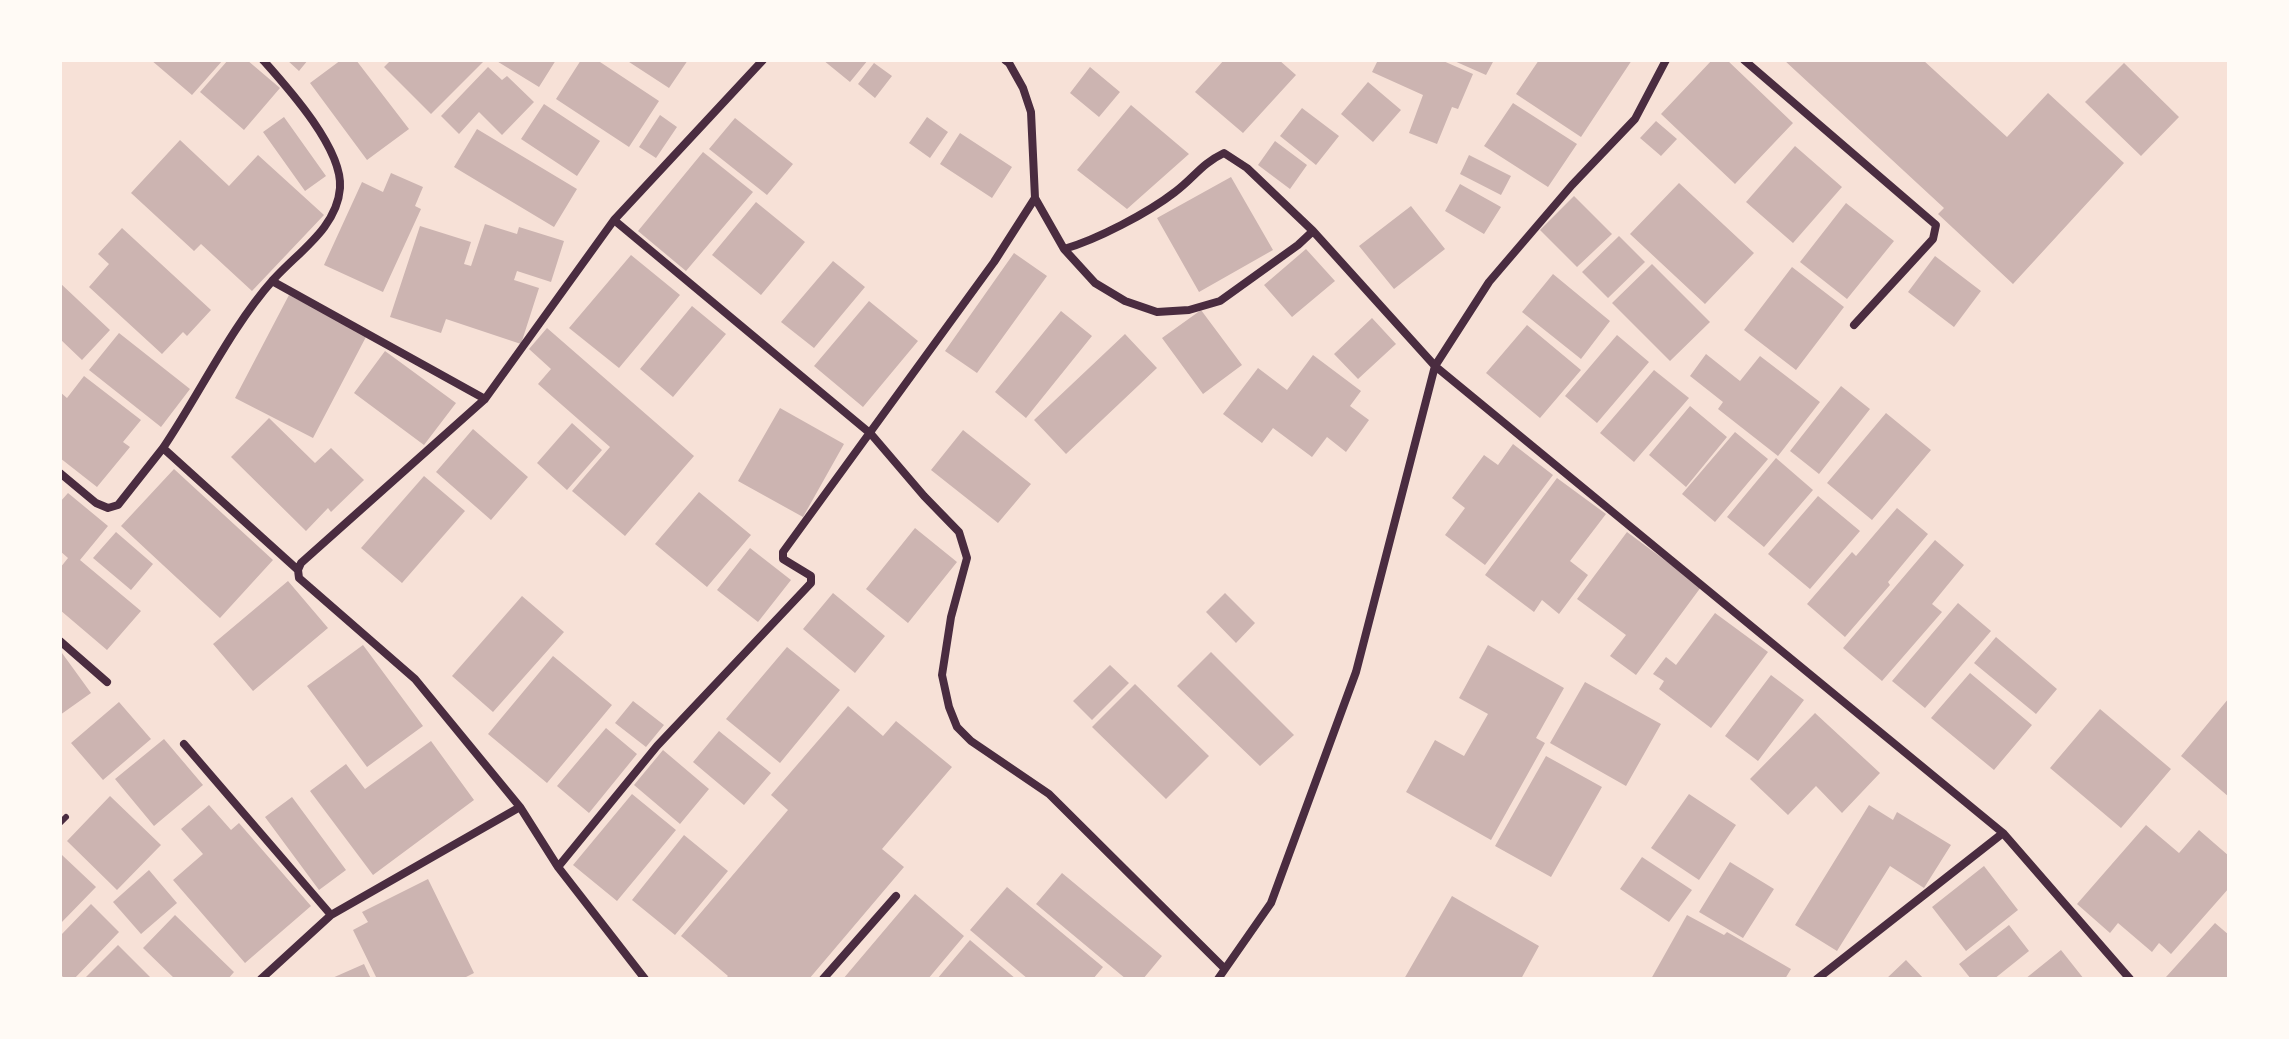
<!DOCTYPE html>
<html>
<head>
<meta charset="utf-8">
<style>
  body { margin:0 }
  #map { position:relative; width:2289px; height:1039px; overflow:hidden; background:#f7e1d7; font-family:"Archivo Narrow",sans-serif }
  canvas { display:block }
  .frame { position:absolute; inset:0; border:62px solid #fffaf5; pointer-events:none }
</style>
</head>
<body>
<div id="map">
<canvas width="2289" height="1039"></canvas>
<div class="frame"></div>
</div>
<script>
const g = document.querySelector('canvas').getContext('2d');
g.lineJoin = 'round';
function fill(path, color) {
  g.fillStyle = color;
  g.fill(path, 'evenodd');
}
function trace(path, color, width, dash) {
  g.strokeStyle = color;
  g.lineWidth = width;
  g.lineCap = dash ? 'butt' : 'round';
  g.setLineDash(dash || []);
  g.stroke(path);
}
const building = new Path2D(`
  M151,60H223L192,95Z
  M228,60H247L280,88L244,130L200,92Z
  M287,60H308L299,71Z
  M341,60H356L409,129L367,160L310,83Z
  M391,60H485L431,114L384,67Z
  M495,60H556L539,87Z
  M581,60H597L659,101L629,147L556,99Z
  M626,60H688L669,88Z
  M823,60H868L850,82Z
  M1224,60H1279L1296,75L1243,133L1195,92Z
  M1378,60H1441L1473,74L1458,109L1452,107L1437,144L1409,133L1423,95L1372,72Z
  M1452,60H1494L1486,75Z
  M1539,60H1632L1581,137L1516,94Z
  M1712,60H1727L1793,123L1735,184L1661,114Z
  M1784,60H1923L2007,137L2048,93L2124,163L2013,284L1938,214L1944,208Z
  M874,63L892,76L875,98L858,84Z
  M2124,63L2179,117L2141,156L2085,102Z
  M488,67L502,80L507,76L534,102L502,135L479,112L459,134L441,116Z
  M1090,67L1120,92L1099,117L1070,93Z
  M1368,82L1401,110L1373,142L1341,114Z
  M1513,103L1577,144L1548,187L1484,146Z
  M544,104L600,141L577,176L521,139Z
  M1131,105L1189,154L1127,209L1077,170Z
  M1302,108L1339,136L1316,165L1280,136Z
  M660,115L677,127L656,158L639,147Z
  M284,117L326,176L305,191L263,132Z
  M927,117L948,132L930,158L909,143Z
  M735,118L793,164L767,195L709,149Z
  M1656,121L1677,139L1661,156L1640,138Z
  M477,129L577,189L554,227L454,167Z
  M960,133L1012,167L992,198L940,164Z
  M180,140L229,186L258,155L324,215L252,291L201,244L194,251L131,193Z
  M1275,141L1307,165L1290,189L1258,165Z
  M1795,146L1842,187L1793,243L1746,202Z
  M703,152L753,192L686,271L638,231Z
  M1469,155L1511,176L1501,195L1460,174Z
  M391,173L423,187L415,206L421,209L383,292L324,265L362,182L383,192Z
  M1231,177L1273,250L1199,292L1157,218Z
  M1679,183L1754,253L1705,304L1630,234Z
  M1460,184L1501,207L1484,234L1445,211Z
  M1574,196L1612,234L1577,267L1540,230Z
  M756,202L805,242L761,295L712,255Z
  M1846,203L1894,241L1847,299L1800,262Z
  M1411,206L1445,249L1394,289L1359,246Z
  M485,224L517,234L519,227L564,241L551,282L517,271L514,280L539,288L521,344L446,319L441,333L390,317L420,226L471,242L464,264L471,266Z
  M122,228L211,310L187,336L183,332L162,354L89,287L109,264L98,254Z
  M1619,236L1645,262L1608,298L1582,272Z
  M1306,249L1335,281L1292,317L1264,285Z
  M1014,253L1047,276L977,373L945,351Z
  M631,255L680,295L619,368L569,328Z
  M1935,256L1981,291L1954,327L1908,292Z
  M833,261L865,287L814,348L781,322Z
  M1652,264L1710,322L1670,361L1612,303Z
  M1792,267L1844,307L1796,370L1744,330Z
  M1553,274L1610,321L1581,359L1522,312Z
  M60,283L110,330L82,360L60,339Z
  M289,295L367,335L313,438L235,398Z
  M869,301L918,341L863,407L814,366Z
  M692,306L726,334L673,397L640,369Z
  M1201,310L1242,365L1203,394L1162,338Z
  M1061,311L1092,336L1026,418L995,392Z
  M1372,318L1396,344L1358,379L1334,354Z
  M1527,325L1581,370L1540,418L1486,373Z
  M547,328L694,456L625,536L572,491L610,447L538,384L551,369L529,349Z
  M119,333L190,389L161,427L89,370Z
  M1125,334L1157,368L1066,454L1034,420Z
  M1617,335L1649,362L1597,423L1565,396Z
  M385,351L456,403L424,445L354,393Z
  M1706,354L1740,381L1760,356L1820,402L1778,456L1718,409L1723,402L1690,376Z
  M1313,355L1361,391L1350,406L1369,420L1346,452L1327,437L1312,457L1273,428L1262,443L1223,414L1258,368L1287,390Z
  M1654,370L1689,398L1634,462L1600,433Z
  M84,376L141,420L123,442L130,447L97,487L60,458V392L67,398Z
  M1841,386L1870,409L1819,474L1790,451Z
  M1690,406L1727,437L1686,487L1649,455Z
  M780,408L844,444L803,517L738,481Z
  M1886,413L1931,450L1872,520L1827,483Z
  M269,418L315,463L331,448L364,480L331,512L328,508L306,531L231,457Z
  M572,423L602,450L567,490L537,463Z
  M473,429L528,477L491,520L436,472Z
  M963,430L1031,484L998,523L931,470Z
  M1735,432L1768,459L1715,522L1682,494Z
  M1513,444L1553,475L1485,565L1445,535L1465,508L1452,498L1484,455L1498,465Z
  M1776,458L1813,490L1764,547L1727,517Z
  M174,469L273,560L220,618L121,526Z
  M424,476L465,511L402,583L361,548Z
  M1557,478L1606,514L1570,561L1588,575L1559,614L1542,600L1534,612L1485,575Z
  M699,492L751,535L707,587L655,544Z
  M68,493L108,526L80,560L141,611L107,650L60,610V568L68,558L60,551V502Z
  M1818,496L1860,531L1810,589L1768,554Z
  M1897,508L1928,534L1888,582L1890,585L1845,637L1807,604L1852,552L1856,556Z
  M915,528L957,562L908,623L866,589Z
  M116,532L153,564L131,590L93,558Z
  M1627,532L1701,587L1636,675L1610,656L1626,635L1577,599Z
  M1935,540L1964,565L1932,604L1942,612L1882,681L1843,648Z
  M750,548L791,580L758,622L717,590Z
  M288,581L328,628L253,691L213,644Z
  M833,593L885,636L855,673L803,629Z
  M1225,593L1255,623L1236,643L1206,612Z
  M522,596L564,632L493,712L452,676Z
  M1958,603L1991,631L1925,708L1892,681Z
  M1715,613L1768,652L1711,728L1659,689L1664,681L1653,674L1666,657L1676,665Z
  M1996,637L2057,689L2036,714L1974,663Z
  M363,645L423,726L367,767L307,686Z
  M1488,645L1564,688L1536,738L1545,743L1491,840L1406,792L1435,740L1464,756L1488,714L1459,698Z
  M787,647L840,690L780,763L726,719Z
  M1211,652L1294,735L1260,766L1177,686Z
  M62,653L91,693L60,715V654Z
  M553,656L612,705L547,783L488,734Z
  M1110,665L1129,683L1092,720L1073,701Z
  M1970,673L2032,725L1994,770L1931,718Z
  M1771,675L1804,700L1758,761L1725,736Z
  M1585,682L1661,724L1626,786L1550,743Z
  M1135,684L1209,756L1166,799L1092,727Z
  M2229,698V797L2181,756Z
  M633,701L664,725L646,747L615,723Z
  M119,702L151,739L103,780L71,743Z
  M848,706L883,736L896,721L952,767L882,849L904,867L809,979H725L728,976L681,936L788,810L771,795Z
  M2100,709L2171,769L2121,828L2050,768Z
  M1815,713L1880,773L1842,813L1816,786L1788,815L1750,779Z
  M606,728L637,754L589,813L557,786Z
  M719,731L771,773L744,805L693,762Z
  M164,739L203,785L154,826L115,779Z
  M431,741L474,800L373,875L310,791L346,764L365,789Z
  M663,750L709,789L680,824L634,785Z
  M1546,756L1602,787L1551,877L1495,846Z
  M632,794L676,830L617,901L573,865Z
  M1689,794L1736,825L1699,880L1651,848Z
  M110,796L161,845L117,890L67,841Z
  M292,797L346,870L319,890L265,817Z
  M209,805L231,830L239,823L311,906L245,963L173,880L203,854L181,829Z
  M1869,805L1893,820L1897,812L1951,845L1924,888L1890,866L1837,951L1795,925Z
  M2146,825L2179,853L2199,830L2229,856V888L2171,954L2159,943L2152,952L2118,923L2110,933L2077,904Z
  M684,835L728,871L675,935L632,900Z
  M62,855L96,887L60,924V858Z
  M1642,857L1692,890L1669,922L1620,889Z
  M1730,862L1774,889L1743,938L1699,912Z
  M1984,866L2018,910L1966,951L1932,907Z
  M149,870L177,903L141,934L113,902Z
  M1062,873L1162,956L1143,979H1126L1036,904Z
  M428,879L474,973L462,979H377L353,930L368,922L362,912Z
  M1007,887L1103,967L1093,979H1028L970,930Z
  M915,894L964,936L928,979H843Z
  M1452,896L1539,946L1521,979H1404Z
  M91,904L119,932L74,979H65L60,974V936Z
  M175,915L234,972L228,979H175L143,948Z
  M1687,915L1724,935L1727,932L1791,969L1785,979H1651Z
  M2215,923L2229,935V979H2169L2166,977Z
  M2009,925L2029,951L1994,979H1971L1959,964Z
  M970,940L1016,979H937Z
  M118,945L152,979H88L86,977Z
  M2061,950L2084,979H2025Z
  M1906,960L1924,979H1886Z
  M364,964L371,979H330Z`);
const service = new Path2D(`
  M60,823L66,817`);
const minor = new Path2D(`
  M263,60C288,88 343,149 340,188C337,228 298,252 273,280C231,327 199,395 163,448L298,570
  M1005,60L1009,63L1023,88L1031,112L1035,198L1064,249L1095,283L1125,301L1157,312L1189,310L1220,301L1298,245L1313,231L1435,366L2003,833L2130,979
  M1744,60L1936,225L1933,239L1854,325
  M614,220L871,434L924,496L959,532L967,558L951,617L942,675L949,707L957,727L971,741L1049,794L1224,968
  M1064,249C1096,240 1148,213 1175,192C1194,178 1201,164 1224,153L1247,168L1313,231
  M272,281L485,399
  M60,473L96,503L108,508L118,505L163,448
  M60,641L107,682
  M184,744L331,915
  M558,867L657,746L811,583V576L783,559V552L994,262L1035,198
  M261,979L331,915L520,807
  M645,979L558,867L520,807L415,679L299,578L298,570L301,563L485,399L614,220L763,60
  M823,979L896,896
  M1218,979L1271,903L1356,672L1435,366L1489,282L1572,185L1635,119L1666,60
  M1817,979L2003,833`);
fill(building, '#ccb4b1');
trace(service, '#4a2c40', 6);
trace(minor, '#4a2c40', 8);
</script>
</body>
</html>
